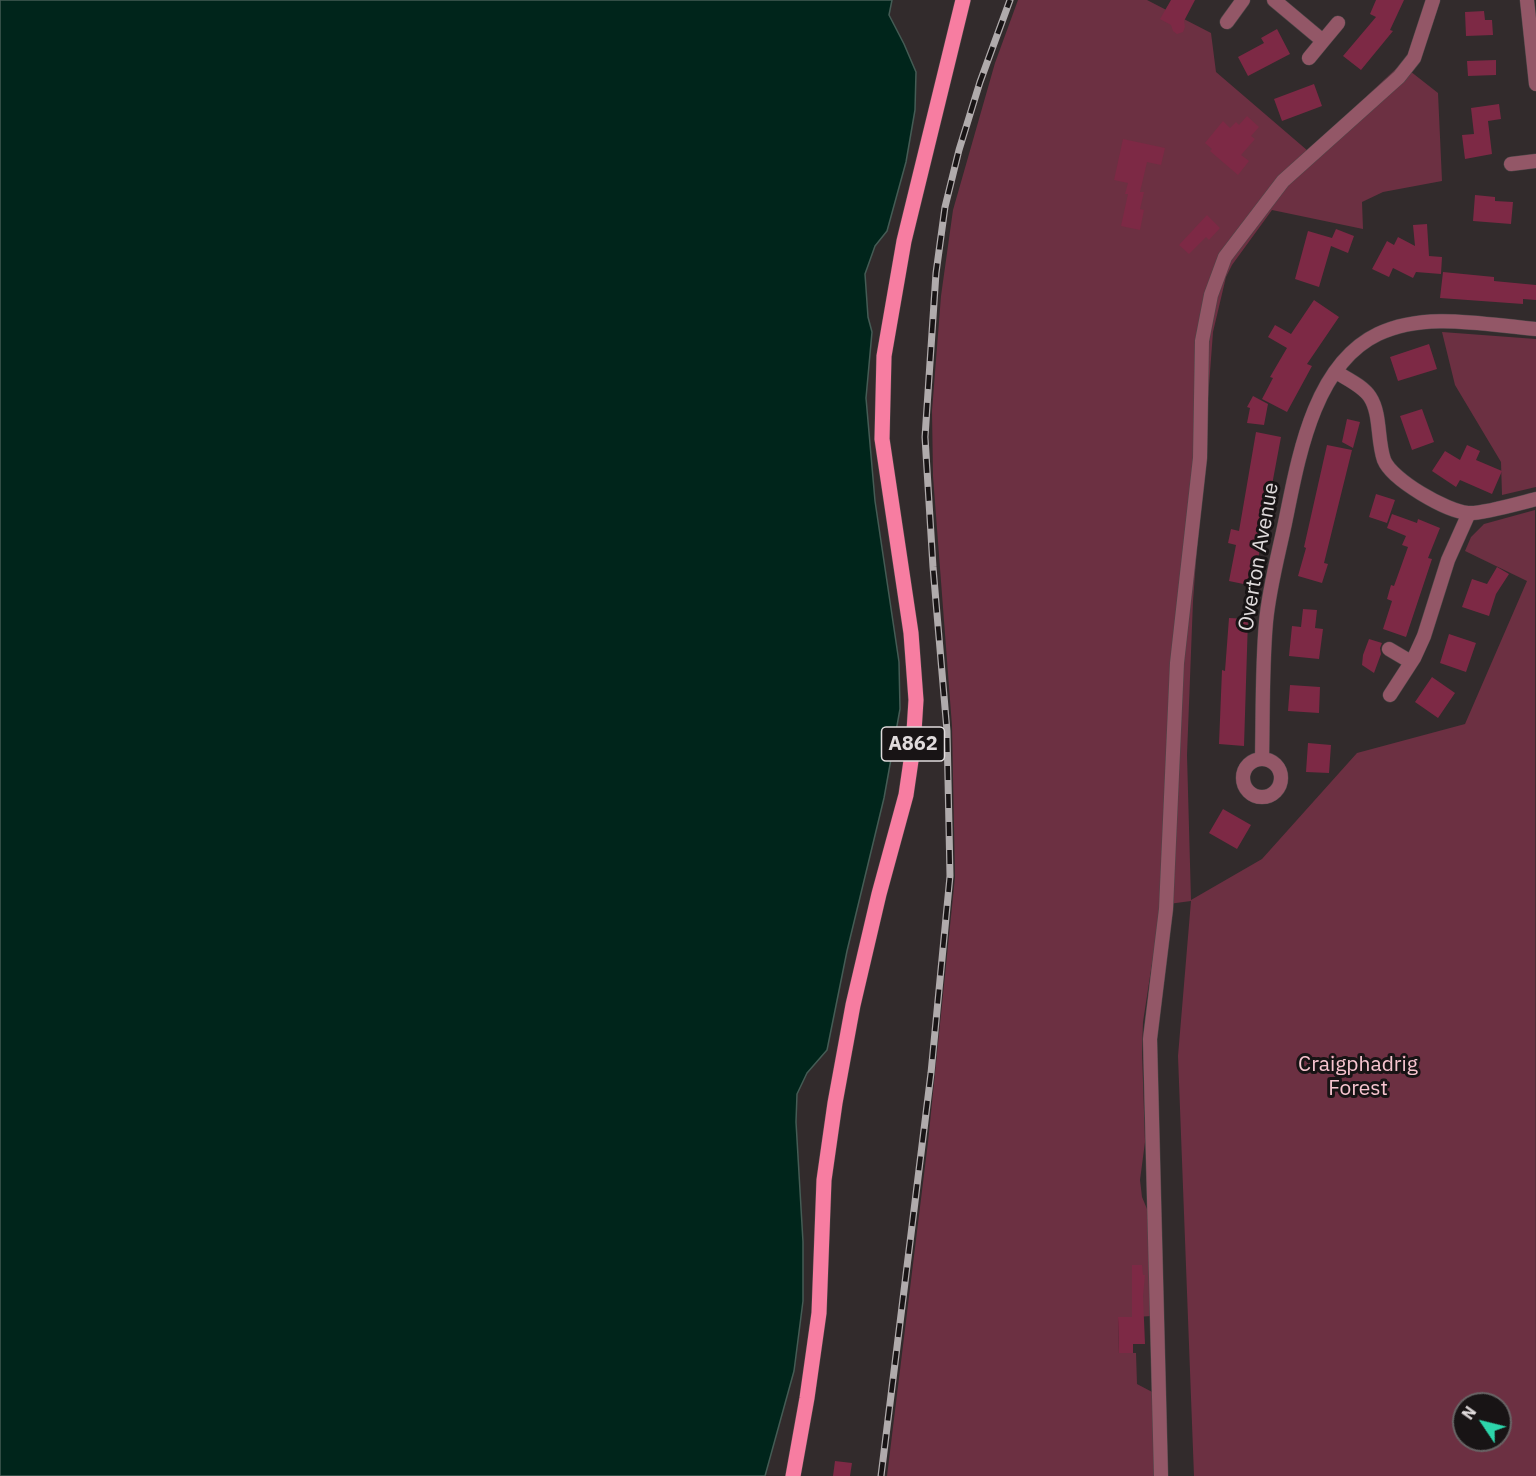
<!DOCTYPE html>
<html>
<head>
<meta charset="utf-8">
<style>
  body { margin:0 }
  #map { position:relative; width:1536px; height:1476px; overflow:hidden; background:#322b2c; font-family:"IBM Plex Sans",sans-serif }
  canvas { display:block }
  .north { position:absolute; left:1452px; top:1392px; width:60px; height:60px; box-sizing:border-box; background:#181415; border:2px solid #686465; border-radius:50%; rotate:305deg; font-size:16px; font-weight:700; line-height:24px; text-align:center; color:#e1dcdd }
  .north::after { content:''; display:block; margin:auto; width:21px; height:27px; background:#2dd5ab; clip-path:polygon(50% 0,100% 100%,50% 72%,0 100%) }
</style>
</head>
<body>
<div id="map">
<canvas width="1536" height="1476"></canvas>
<div class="north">N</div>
</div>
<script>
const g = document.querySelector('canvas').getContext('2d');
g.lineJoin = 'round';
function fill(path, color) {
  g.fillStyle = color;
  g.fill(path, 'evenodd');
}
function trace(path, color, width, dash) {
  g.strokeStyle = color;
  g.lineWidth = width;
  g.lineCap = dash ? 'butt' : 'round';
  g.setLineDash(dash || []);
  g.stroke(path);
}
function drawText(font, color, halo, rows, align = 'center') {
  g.font = font + ' "IBM Plex Sans",sans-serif';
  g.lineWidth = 6;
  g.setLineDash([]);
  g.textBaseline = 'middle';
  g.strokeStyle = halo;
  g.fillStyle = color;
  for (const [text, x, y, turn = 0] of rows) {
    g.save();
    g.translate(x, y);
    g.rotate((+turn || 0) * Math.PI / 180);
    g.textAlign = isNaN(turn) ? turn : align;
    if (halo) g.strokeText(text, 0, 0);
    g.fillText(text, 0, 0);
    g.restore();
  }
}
const green = new Path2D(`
  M1018,0H1147L1211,33L1216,72L1308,151L1401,64L1438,93L1442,181L1383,192L1362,202L1363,229L1272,210L1232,265L1226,277L1213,332L1193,601L1187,755L1191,900L1262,859L1357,753L1465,724L1527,581L1465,551L1471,537L1484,524L1535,510L1536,1476H1194L1178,1056L1191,901L1161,905L1143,1022L1142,1052L1145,1142L1140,1180L1142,1197L1147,1209L1149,1236L1152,1316L1118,1318L1119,1353H1136L1137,1384L1154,1393L1156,1476H887L928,1142L955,877L952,726L933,476L932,411L941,296L953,210L995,63ZM1464,1404H1500V1440H1464Z
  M1442,332L1536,339V487L1502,495L1501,462L1455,385Z`);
const water = new Path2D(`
  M0,0H892L889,15L904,44L916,72L915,110L906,162L887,231L875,246L865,274L868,317L872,332L866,398L875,501L899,662L900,709L884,798L847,951L827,1050L807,1073L797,1094L796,1122L803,1242V1301L794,1371L765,1476H0Z`);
const building = new Path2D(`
  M1171,0H1195L1184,21L1185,27L1183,32L1177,34L1173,31L1171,25L1160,19Z
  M1376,0H1404L1390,30L1393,31L1361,70L1343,56L1376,17L1370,14Z
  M1484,11L1485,20H1492L1493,35L1466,36L1465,12Z
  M1277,29L1290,54L1248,76L1238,57L1264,43L1261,38Z
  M1496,60V75L1468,76L1467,61Z
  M1314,84L1322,106L1282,121L1274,99Z
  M1499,104L1501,119L1488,121L1492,154L1465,159L1462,135L1474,134L1471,108Z
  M1247,116L1259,127L1251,136L1255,139L1241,155L1249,161L1238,175L1210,151L1212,149L1205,143L1223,121L1230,128L1236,122L1239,125Z
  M1123,139L1165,148L1161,165L1147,162L1140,192H1144L1140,209L1144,210L1140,230L1121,226L1128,194H1125L1128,183L1114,180Z
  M1475,195L1495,197V201L1513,202L1511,224L1473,221Z
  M1207,215L1220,228L1209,240L1206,237L1189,254L1179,245Z
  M1427,224L1429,256L1442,257L1441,274L1416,272L1413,278L1393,268L1389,277L1372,269L1387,241L1394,245L1398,237L1415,246L1413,225Z
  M1336,229L1354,236L1348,253L1331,246L1319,287L1295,279L1308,231L1332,238Z
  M1443,272L1494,277V281L1536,285V300L1523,299V304L1440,298Z
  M1314,300L1339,317L1307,364L1312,366L1287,412L1262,399L1273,378L1270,377L1287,348L1268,337L1275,325L1291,334Z
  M1429,344L1437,369L1398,381L1390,357Z
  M1253,396L1268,404L1264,425L1247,423L1250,408L1247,407Z
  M1422,409L1434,442L1412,450L1400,416Z
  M1347,419L1360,422L1353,448L1342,442Z
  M1256,432L1281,437L1253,586L1229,581L1236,545L1228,543L1231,529L1239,531Z
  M1327,445L1352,450L1324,563L1328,564L1322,583L1298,576L1306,548L1304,547Z
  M1467,445L1480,451L1476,460L1502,471L1492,494L1460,480L1456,487L1432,471L1445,451L1460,460Z
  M1376,494L1395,500L1387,523L1369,517Z
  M1392,514L1417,523L1418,519L1440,528L1428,558L1432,559L1406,637L1383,629L1392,601L1387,599L1391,585L1394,586L1408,547L1402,545L1406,536L1387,528Z
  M1497,567L1509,574L1496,594L1489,616L1462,607L1472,579L1487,584Z
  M1303,609L1317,610L1315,628L1323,629L1319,659L1289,656L1292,626L1301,627Z
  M1229,618L1248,619L1244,746L1219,744L1222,670L1225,671Z
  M1449,634L1476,643L1466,672L1440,663Z
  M1369,639L1382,643L1380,648L1381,654L1374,673L1362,665L1363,655Z
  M1432,677L1455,693L1438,718L1415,702Z
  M1290,685L1320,687L1319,713L1288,711Z
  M1308,743L1331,745L1329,773L1306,772Z
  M1223,809L1251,825L1237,849L1209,833Z
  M1132,1265H1142L1143,1275H1145L1143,1296L1145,1344H1133V1353H1119L1118,1317H1132Z
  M835,1461L852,1463L850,1476H833Z`);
const minor = new Path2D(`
  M1274,0L1323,41L1309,58
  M1527,0L1536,84
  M1227,22L1243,0
  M1323,41L1338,23
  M1511,164L1536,161
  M1336,372C1347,379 1363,386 1370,397C1381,414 1377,440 1384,460C1392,480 1446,511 1468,513C1482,514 1520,503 1536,499
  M1389,649L1411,662
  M1390,695L1414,658L1424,636L1448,560L1469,513
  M1243 778a19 19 0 1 1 38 0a19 19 0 1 1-38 0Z
  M1262,759C1263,713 1262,667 1266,622C1269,589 1278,556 1285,523C1298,460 1313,365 1378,334C1426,311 1486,325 1536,329
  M1161,1476L1150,1039L1166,909L1177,663L1200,458L1202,341L1211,295L1225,257L1283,181L1399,77L1414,58L1433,0`);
const primary = new Path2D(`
  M793,1476L807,1398L819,1313L824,1180L835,1103L853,1005L879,894L906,795L913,747L916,700L911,633L882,439L884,356L904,241L963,0`);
const rail = new Path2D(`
  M881,1476L931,1073L950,876L947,731L933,567L925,437L936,273L945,207L959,150L980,82L1010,0`);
const shields = [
  [913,744,63]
];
const shieldNames = [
  ["A862",913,744]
];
const streetNames = [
  ["Overton Avenue",1259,557,-80]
];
const parkNames = [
  ["Craigphadrig",1358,1065],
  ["Forest",1358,1089]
];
fill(green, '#6c3042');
fill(water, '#00251b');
trace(water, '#445c55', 1.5);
fill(building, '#7d2945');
trace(minor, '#4e4748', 15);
trace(primary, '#4e4748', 16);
trace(minor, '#935767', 14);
trace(primary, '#f77da1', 15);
trace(rail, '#b0abac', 7);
trace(rail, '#181415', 4.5, [14]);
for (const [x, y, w] of shields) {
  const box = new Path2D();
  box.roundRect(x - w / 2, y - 17, w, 34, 4.5);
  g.fillStyle = '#181415';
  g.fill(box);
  trace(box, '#e1dcdd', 1.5);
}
drawText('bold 20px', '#e1dcdd', null, shieldNames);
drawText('21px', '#e1dcdd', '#181415', streetNames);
drawText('21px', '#f8c5d0', '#181415', parkNames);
</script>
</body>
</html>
